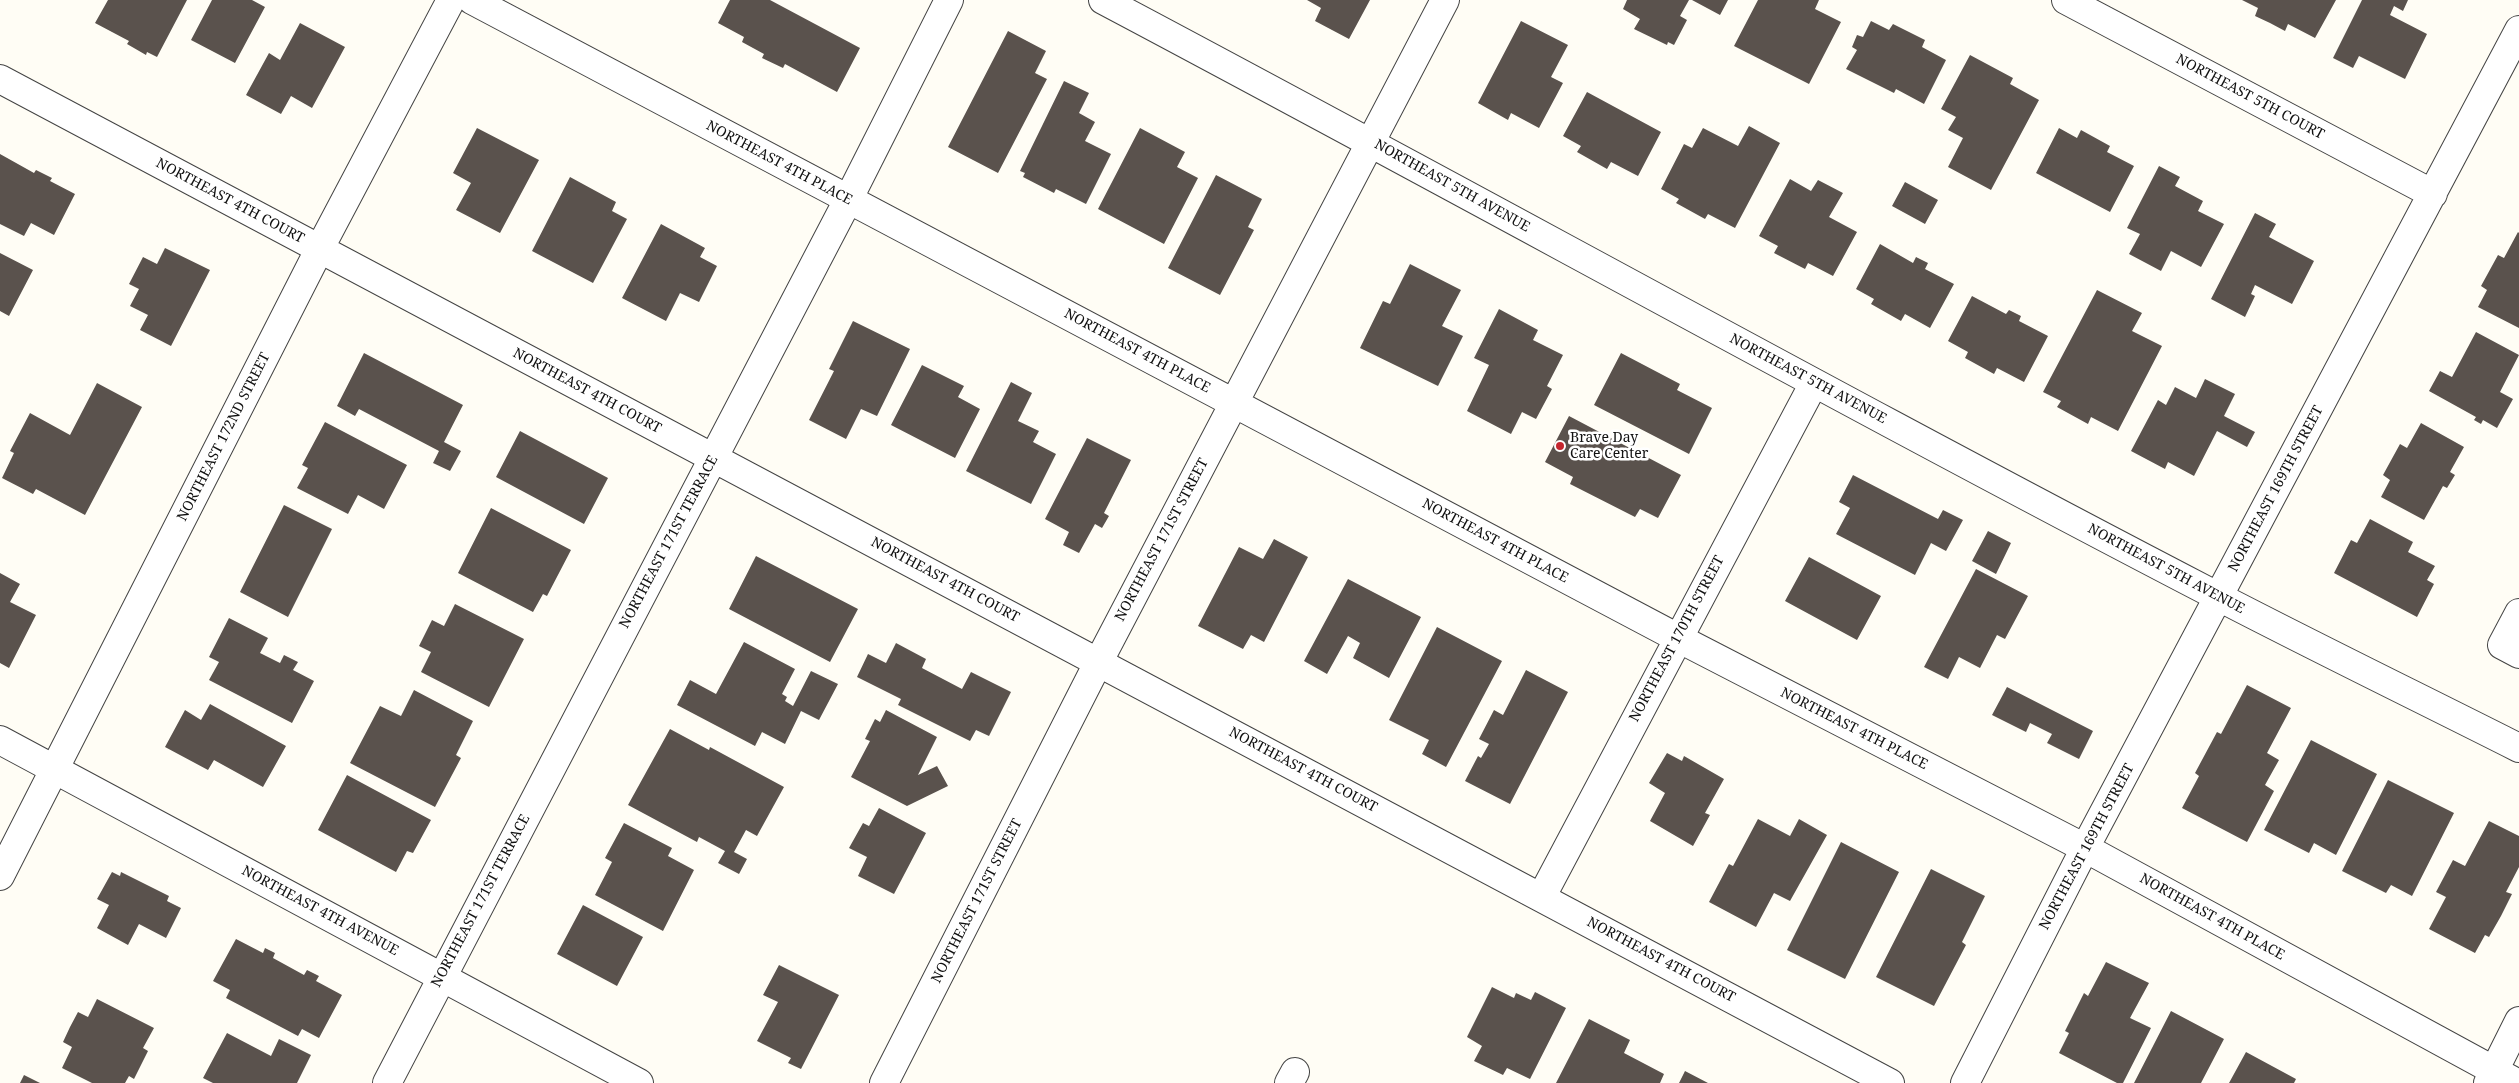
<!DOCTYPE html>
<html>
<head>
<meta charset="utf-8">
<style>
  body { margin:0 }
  canvas { display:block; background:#fffdf5 }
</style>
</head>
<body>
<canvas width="2519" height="1083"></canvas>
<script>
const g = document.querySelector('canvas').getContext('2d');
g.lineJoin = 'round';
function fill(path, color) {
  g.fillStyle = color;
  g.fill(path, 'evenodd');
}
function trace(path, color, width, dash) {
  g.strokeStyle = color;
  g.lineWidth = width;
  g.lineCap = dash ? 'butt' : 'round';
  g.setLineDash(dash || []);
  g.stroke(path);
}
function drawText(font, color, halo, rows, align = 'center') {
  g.font = font + ' "Noto Serif",serif';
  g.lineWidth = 5;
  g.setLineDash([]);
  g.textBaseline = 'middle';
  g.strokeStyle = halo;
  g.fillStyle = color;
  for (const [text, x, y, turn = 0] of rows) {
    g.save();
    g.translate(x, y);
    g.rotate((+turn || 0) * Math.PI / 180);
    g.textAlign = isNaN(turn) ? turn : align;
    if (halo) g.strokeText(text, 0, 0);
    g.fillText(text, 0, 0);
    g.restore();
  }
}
const building = new Path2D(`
  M108,0H187L157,57L147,52L146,55L127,44L129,41L95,23Z
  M212,0H252L265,7L235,63L191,40Z
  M730,0H770L860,48L837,92L785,64L783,68L762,58L764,54L742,42L744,37L718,23Z
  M1307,0H1370L1349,39L1315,21L1321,8Z
  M1627,0H1689L1680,16L1687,20L1674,45L1668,42L1667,45L1634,29L1640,19L1623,9Z
  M1692,0H1728L1720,15Z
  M1758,0H1819L1815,9L1841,22L1809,84L1734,46Z
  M2242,0H2336L2315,38L2288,24L2285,31L2270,23L2255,16L2258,8Z
  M2362,0H2408L2403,11L2394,6L2390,15L2427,34L2405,79L2359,56L2353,68L2333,58Z
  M1521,21L1568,45L1551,77L1563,83L1539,128L1511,113L1508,120L1478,103Z
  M1871,21L1889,30L1893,24L1925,40L1922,47L1946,60L1924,104L1896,89L1894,93L1846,69L1857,50L1852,47L1857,35L1863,37Z
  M300,23L345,47L312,108L291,96L281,114L246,95L269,53L280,60Z
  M1008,31L1046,51L1035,73L1047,79L998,173L948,147Z
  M1970,55L2013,78L2010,84L2039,100L1991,190L1948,167L1963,138L1948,130L1956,117L1941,109Z
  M1064,81L1089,93L1079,113L1095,122L1085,141L1111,154L1086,204L1056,189L1054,193L1023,177L1025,173L1020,171Z
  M1587,92L1661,132L1638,176L1611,162L1607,169L1577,152L1581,146L1563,136Z
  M1749,126L1780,143L1735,228L1708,214L1705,219L1676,203L1679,199L1661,189L1684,144L1692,148L1703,128L1738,146Z
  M477,128L539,160L500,233L456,210L471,183L453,173Z
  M1140,128L1185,152L1177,167L1198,178L1164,244L1098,209Z
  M2059,128L2077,138L2081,130L2110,146L2107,152L2134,166L2110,212L2036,173Z
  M0,154L34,173L36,170L52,178L50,181L75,194L54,235L31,223L24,236L0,224Z
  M2159,166L2180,177L2175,186L2203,201L2198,211L2224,224L2201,267L2171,251L2161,271L2129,254L2140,234L2127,228Z
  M1216,175L1262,199L1248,227L1254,230L1220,295L1168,268Z
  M570,177L616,202L612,211L627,219L593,283L532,251Z
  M1790,179L1811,191L1818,180L1843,193L1829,217L1857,232L1833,276L1808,263L1805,269L1774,253L1778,246L1759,236Z
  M1905,182L1938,200L1925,224L1892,206Z
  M2255,213L2276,224L2269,237L2314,261L2292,304L2255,285L2251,294L2255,296L2245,317L2211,299Z
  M661,224L705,248L700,257L717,266L699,302L680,293L666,321L622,298Z
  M2518,232L2519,233V328L2478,307L2487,290L2481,286L2498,255L2504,258Z
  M1880,244L1913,263L1916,257L1928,263L1925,269L1954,284L1930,328L1905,314L1901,321L1871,304L1874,299L1856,289Z
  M165,248L210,270L171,346L140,330L148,315L130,306L139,289L129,284L143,257L157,264Z
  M0,253L33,270L9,316L0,311Z
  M1410,264L1461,290L1442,326L1463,336L1438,386L1360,348L1383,301L1390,304Z
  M2097,290L2142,313L2132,331L2162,346L2118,431L2091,417L2088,424L2057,407L2061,401L2043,392Z
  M1972,296L2006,314L2009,310L2021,316L2019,321L2048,336L2024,382L1997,368L1994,374L1965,358L1968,352L1948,341Z
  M1499,309L1538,330L1533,340L1563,355L1547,386L1552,389L1536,419L1522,412L1511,434L1467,411L1489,365L1474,358Z
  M853,321L910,349L877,416L861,409L846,439L809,420L834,371L829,369Z
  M2476,332L2519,355L2500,392L2513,399L2497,428L2483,420L2481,424L2474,420L2476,417L2429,391L2440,371L2452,377Z
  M364,353L463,405L444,442L461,451L450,471L433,463L439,451L359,409L355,416L337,406Z
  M1621,353L1680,384L1677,390L1712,408L1689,454L1594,405Z
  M922,365L964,386L958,397L980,409L955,458L891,425Z
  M2205,379L2235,394L2224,416L2255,432L2247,447L2217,431L2194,476L2168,462L2165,469L2131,451L2158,400L2166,405L2175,387L2196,398Z
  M1011,382L1032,393L1018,421L1039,431L1033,442L1056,454L1031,504L966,471Z
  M97,383L142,407L85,515L36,489L33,494L2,478L14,453L10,451L30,413L70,435Z
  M1569,416L1681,475L1658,518L1640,509L1635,517L1570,484L1573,477L1545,462Z
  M325,422L407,465L384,509L358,495L348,514L297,488L308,468L302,465Z
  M2421,423L2464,447L2450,472L2455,475L2447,488L2443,486L2424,520L2381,497L2390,480L2383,475L2400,444L2407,448Z
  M520,431L608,478L584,524L496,477Z
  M1087,438L1131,460L1104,513L1109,516L1102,528L1095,524L1079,553L1063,545L1069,532L1045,519Z
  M1853,475L1938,519L1943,510L1963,520L1946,551L1931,543L1915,575L1836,534L1850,508L1839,502Z
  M284,505L332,529L288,617L240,592Z
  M491,508L571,550L547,596L543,594L533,612L458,573Z
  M2370,519L2413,542L2408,552L2435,566L2427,580L2434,584L2417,617L2334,573L2351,540L2357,543Z
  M1988,531L2011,543L1996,574L1972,561Z
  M1274,539L1308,557L1264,642L1251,635L1243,649L1198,626L1239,547L1263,559Z
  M756,556L858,609L830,662L729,609Z
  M1809,557L1881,596L1857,640L1785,601Z
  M1976,569L2028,596L2005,639L1997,635L1980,668L1959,657L1948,679L1924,667Z
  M0,573L20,584L10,602L36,615L9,668L0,663Z
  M1348,579L1421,617L1389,678L1353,658L1360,643L1348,636L1327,674L1304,661Z
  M455,604L524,639L489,707L421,672L431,652L419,646L432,620L444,626Z
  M229,618L268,638L260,653L280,663L284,655L298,662L293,670L314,681L292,723L209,680L219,662L209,657Z
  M1437,627L1502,661L1446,767L1422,754L1429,740L1389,720Z
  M744,642L795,669L782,694L787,697L785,701L793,706L811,671L838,684L819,720L801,711L785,744L762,732L755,746L677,705L690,680L716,694Z
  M896,643L926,659L922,668L962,689L971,672L1011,692L989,736L976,730L970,741L898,705L901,699L857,677L868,654L886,663Z
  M1526,670L1568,692L1510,804L1465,781L1478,756L1481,758L1489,744L1479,739L1494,710L1503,715Z
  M2247,685L2291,708L2267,753L2279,760L2265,785L2274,791L2247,842L2182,808L2199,776L2195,773L2217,732L2221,734Z
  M2007,687L2093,731L2079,759L2047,743L2052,734L2030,723L2026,732L1992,715Z
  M414,690L473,721L456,755L461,758L435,807L350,763L380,706L401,716Z
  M210,704L286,746L263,787L214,760L208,770L165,747L185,710L201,720Z
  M886,710L937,737L918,775L937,766L948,786L907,806L851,777L870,741L865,739L875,719L880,722Z
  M670,729L709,750L710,747L784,787L757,836L746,830L734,852L747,859L739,874L718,863L725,851L699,837L697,842L628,805Z
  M2311,740L2377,774L2336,855L2314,843L2309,853L2264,830Z
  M1667,753L1682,761L1684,756L1724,779L1705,813L1710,815L1693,846L1650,821L1665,793L1649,783Z
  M347,775L431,820L413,853L407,851L396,872L318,830Z
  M2388,780L2454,813L2412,896L2391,885L2386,893L2342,871Z
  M879,808L926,833L894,894L858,876L867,857L849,848L863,823L869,826Z
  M1758,819L1790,836L1799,819L1827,835L1790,901L1774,893L1756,927L1709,902L1729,864L1733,866Z
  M2489,821L2519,836V867L2506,892L2512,894L2501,916L2489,937L2485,935L2475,953L2429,929L2446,897L2436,892L2453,860L2465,866Z
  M624,823L672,848L668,856L694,870L663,931L595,895L612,862L605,858Z
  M1841,842L1899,872L1845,979L1787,950Z
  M1931,869L1985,896L1962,942L1966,945L1934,1006L1876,977Z
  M112,872L120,876L121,872L169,896L167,901L181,908L166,938L139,924L128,945L97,928L109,905L97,899Z
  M583,905L643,937L617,986L557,954Z
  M236,939L263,953L265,948L275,953L273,958L304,975L307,970L319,976L316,981L342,995L319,1038L302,1029L298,1036L226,998L230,990L213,981Z
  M2106,962L2149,983L2130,1018L2151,1028L2123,1083H2117L2059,1053L2069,1033L2065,1031L2084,993L2088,996Z
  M779,965L839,995L801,1069L788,1063L791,1058L757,1041L778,1002L763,995Z
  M1492,987L1514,998L1516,993L1531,1000L1535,992L1566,1008L1530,1079L1507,1068L1503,1075L1474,1061L1482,1046L1467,1037Z
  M97,999L154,1028L143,1048L148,1051L134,1079L129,1076L125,1083H92L62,1068L72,1047L63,1042L70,1027L78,1012L88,1017Z
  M2171,1011L2224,1039L2201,1083H2134Z
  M1589,1019L1630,1040L1624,1053L1664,1074L1660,1083H1556Z
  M227,1033L271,1056L279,1039L311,1055L297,1083H213L203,1078Z
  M2246,1052L2296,1079L2294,1083H2229Z
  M1685,1071L1708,1083H1679Z
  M24,1075L40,1083H20Z`);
const minor = new Path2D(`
  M472,0L1678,638L2085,848L2517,1083
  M1103,0C1475,197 1843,402 2217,596C2317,648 2418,697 2519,748
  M2066,0L2433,194
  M0,79L1890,1083
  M2519,613L2502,645L2519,654
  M0,740L639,1083
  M0,876L320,248L451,0
  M1542,896L1814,383
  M387,1083L848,200L949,0
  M884,1083L1099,661L1445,0
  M1289,1083L1295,1072
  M1965,1083L2085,848L2519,30
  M2488,1083L2519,1021`);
const markers = [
  [1560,446,5,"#c4262e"]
];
const streetNames = [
  ["NORTHEAST 5TH COURT",2250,97,28],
  ["NORTHEAST 4TH PLACE",779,163,28],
  ["NORTHEAST 5TH AVENUE",1452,186,29],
  ["NORTHEAST 4TH COURT",230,201,28],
  ["NORTHEAST 4TH PLACE",1137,351,28],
  ["NORTHEAST 5TH AVENUE",1808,379,28],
  ["NORTHEAST 4TH COURT",587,391,28],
  ["NORTHEAST 172ND STREET",224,437,-63],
  ["NORTHEAST 169TH STREET",2276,489,-62],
  ["NORTHEAST 171ST STREET",1162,540,-62],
  ["NORTHEAST 4TH PLACE",1495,541,28],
  ["NORTHEAST 171ST TERRACE",669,542,-62],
  ["NORTHEAST 5TH AVENUE",2166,569,28],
  ["NORTHEAST 4TH COURT",945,580,28],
  ["NORTHEAST 170TH STREET",1677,639,-62],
  ["NORTHEAST 4TH PLACE",1854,729,27],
  ["NORTHEAST 4TH COURT",1303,770,28],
  ["NORTHEAST 169TH STREET",2087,847,-62],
  ["NORTHEAST 171ST TERRACE",481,901,-62],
  ["NORTHEAST 171ST STREET",977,901,-63],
  ["NORTHEAST 4TH AVENUE",320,911,28],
  ["NORTHEAST 4TH PLACE",2212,917,29],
  ["NORTHEAST 4TH COURT",1661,960,28]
];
const poiNames = [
  ["Brave Day",1570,438],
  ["Care Center",1570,454]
];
fill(building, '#5a524d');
trace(minor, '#444', 30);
trace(minor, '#fff', 28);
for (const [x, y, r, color] of markers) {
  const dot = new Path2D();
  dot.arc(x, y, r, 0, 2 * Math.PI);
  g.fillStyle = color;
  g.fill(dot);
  trace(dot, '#fff', 2);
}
drawText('14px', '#111', '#fff', streetNames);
drawText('14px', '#111', '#fff', poiNames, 'left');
</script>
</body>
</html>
